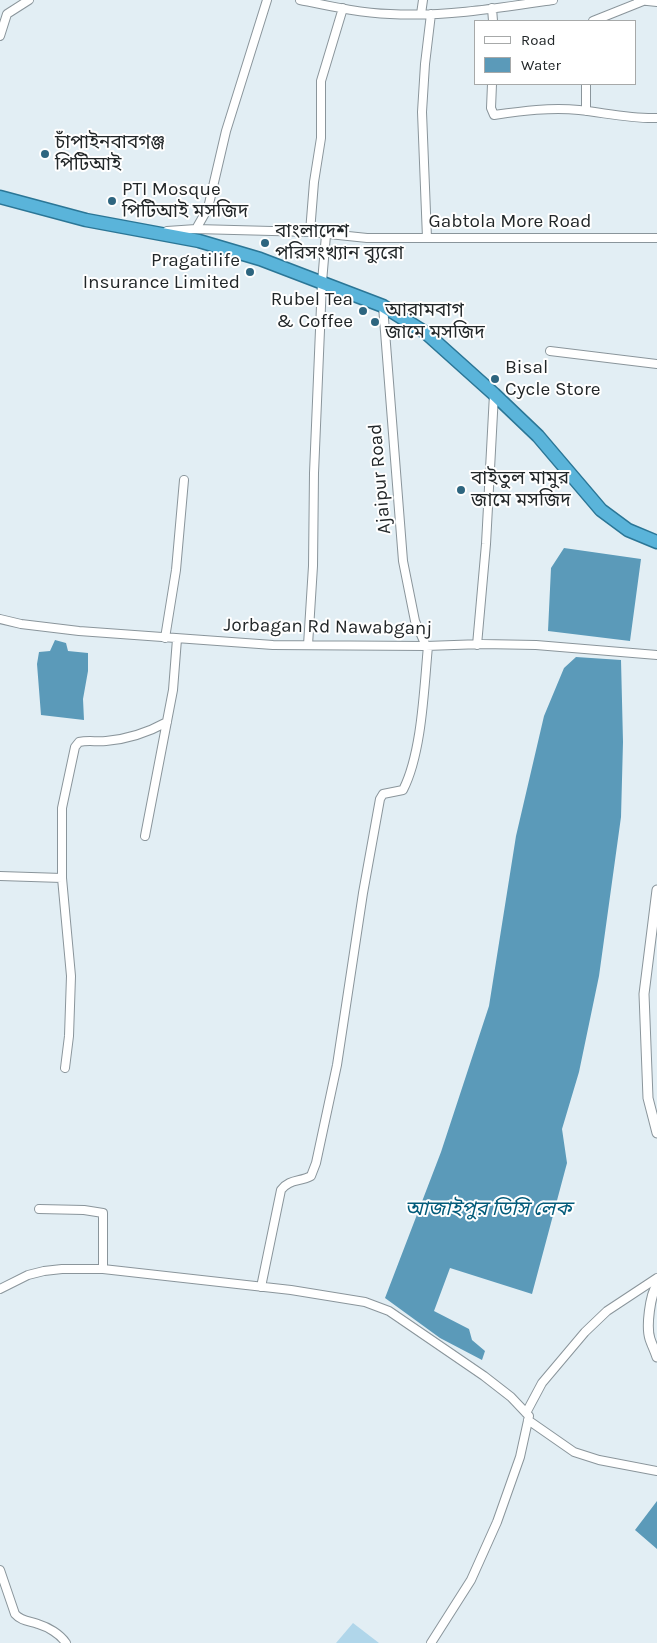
<!DOCTYPE html>
<html>
<head>
<meta charset="utf-8">
<style>
  body { margin:0 }
  #map { position:relative; width:657px; height:1643px; overflow:hidden; background:#e2eef4; font-family:Karla,sans-serif }
  canvas { display:block }
  .legend { position:absolute; left:474px; top:20px; width:162px; height:65px; box-sizing:border-box; background:#fff; border:1px solid #a7a9a9; margin:0; padding:6px 9px; list-style:none; font-size:15px; color:#222729 }
  .legend li { display:flex; align-items:center; gap:10px; height:25px }
  .legend b { width:25px; border:1px solid #a7a9a9 }
</style>
</head>
<body>
<div id="map">
<canvas width="657" height="1643"></canvas>
<ul class="legend">
<li><b style="height:6px;background:#fff"></b>Road</li>
<li><b style="height:14px;background:#5b9ab9"></b>Water</li>
</ul>
</div>
<script>
const g = document.querySelector('canvas').getContext('2d');
g.lineJoin = 'round';
function fill(path, color) {
  g.fillStyle = color;
  g.fill(path, 'evenodd');
}
function trace(path, color, width, dash) {
  g.strokeStyle = color;
  g.lineWidth = width;
  g.lineCap = dash ? 'butt' : 'round';
  g.setLineDash(dash || []);
  g.stroke(path);
}
function drawText(font, color, halo, rows, align = 'center') {
  g.font = font + ' Karla,"Noto Sans Bengali",sans-serif';
  g.lineWidth = 4;
  g.setLineDash([]);
  g.textBaseline = 'middle';
  g.strokeStyle = halo;
  g.fillStyle = color;
  for (const [text, x, y, turn = 0] of rows) {
    g.save();
    g.translate(x, y);
    g.rotate((+turn || 0) * Math.PI / 180);
    g.textAlign = isNaN(turn) ? turn : align;
    if (halo) g.strokeText(text, 0, 0);
    g.fillText(text, 0, 0);
    g.restore();
  }
}
const green = new Path2D(`
  M353,1623L379,1643H336Z`);
const water = new Path2D(`
  M564,548L641,559L630,641L548,631L551,568Z
  M55,640L66,643L68,651L88,653V671L83,699L84,720L41,715L37,664L39,652L50,651Z
  M576,657L621,660L623,742L621,817L599,976L579,1072L562,1129L567,1163L532,1294L450,1268L434,1311L469,1329L472,1340L485,1351L482,1360L440,1338L385,1298L441,1152L489,1006L516,836L544,716L564,668Z
  M657,1501V1549L635,1530Z`);
const minor = new Path2D(`
  M300,0C329,6 360,13 390,14C444,17 499,8 553,0
  M638,0L657,2
  M492,8L493,21
  M421,14L423,0
  M593,21L643,1
  M0,36L7,14L29,0
  M492,84L491,108L494,115C522,111 551,107 579,110C606,113 631,119 657,118
  M586,84V111
  M196,229L208,208L226,131L267,0
  M167,231L196,229L310,232L367,238H657
  M310,232L314,182L321,138V81L343,8
  M427,238L422,112L425,64L431,14
  M383,306L403,561L415,621L426,646
  M550,351L657,364
  M0,619L21,624L79,631L273,645L426,646L482,644L536,645L657,655
  M165,638L176,570L184,480
  M308,645L313,566L314,473L322,282L326,235
  M477,645L486,544L494,394
  M145,836L173,690L177,639
  M0,876L62,878
  M65,1068L69,1036L71,976L62,878V808L75,747L79,742C88,740 97,742 106,741C129,739 147,733 167,722
  M39,1209L84,1210L103,1213V1269
  M261,1287L281,1190C289,1179 300,1182 311,1176L316,1163L337,1065L363,893L380,799L383,794L403,790C422,753 424,688 428,646
  M0,1289L28,1275L44,1271L62,1269H103L291,1290L365,1302L389,1311L484,1376L511,1397L529,1416L520,1457L497,1522L471,1580L431,1643
  M526,1413L542,1383L585,1332L607,1311L657,1278
  M528,1420L574,1452L599,1460L657,1471
  M0,1570L15,1614C21,1621 30,1621 38,1624C48,1627 60,1634 66,1643`);
const tertiary = new Path2D(`
  M657,890L644,994L648,1098L657,1133
  M657,1285C650,1295 646,1327 650,1339C652,1345 655,1351 657,1357`);
const trunk = new Path2D(`
  M0,197L86,220L199,241L260,259L383,306L426,333L494,394L538,436L601,510L628,530L657,542`);
const markers = [
  [45,154,5,"#2d657f"],
  [112,201,5,"#2d657f"],
  [265,243,5,"#2d657f"],
  [250,272,5,"#2d657f"],
  [363,311,5,"#2d657f"],
  [375,322,5,"#2d657f"],
  [495,379,5,"#2d657f"],
  [461,490,5,"#2d657f"]
];
const poiNames = [
  ["চাঁপাইনবাবগঞ্জ",55,143],
  ["পিটিআই",55,165],
  ["PTI Mosque",122,190],
  ["পিটিআই মসজিদ",122,212],
  ["বাংলাদেশ",275,232],
  ["পরিসংখ্যান ব্যুরো",275,254],
  ["Pragatilife",240,261,"right"],
  ["Insurance Limited",240,283,"right"],
  ["Rubel Tea",353,300,"right"],
  ["& Coffee",353,322,"right"],
  ["আরামবাগ",385,311],
  ["জামে মসজিদ",385,333],
  ["Bisal",505,368],
  ["Cycle Store",505,390],
  ["বাইতুল মামুর",471,479],
  ["জামে মসজিদ",471,501]
];
const streetNames = [
  ["Gabtola More Road",510,222],
  ["Ajaipur Road",380,479,-95],
  ["Jorbagan Rd Nawabganj",328,627,1]
];
const waterNames = [
  ["আজাইপুর ডিসি লেক",488,1209]
];
fill(green, '#b0d6ea');
fill(water, '#5b9ab9');
trace(minor, '#8a959b', 10);
trace(tertiary, '#8a959b', 11);
trace(trunk, '#2b7696', 15);
trace(minor, '#fff', 8);
trace(tertiary, '#fff', 9);
trace(trunk, '#5ab4da', 12);
for (const [x, y, r, color] of markers) {
  const dot = new Path2D();
  dot.arc(x, y, r, 0, 2 * Math.PI);
  g.fillStyle = color;
  g.fill(dot);
  trace(dot, '#fff', 2);
}
drawText('19px', '#222729', '#fff', poiNames, 'left');
drawText('19px', '#222729', '#fff', streetNames);
drawText('italic 20px', '#025b7a', '#fff', waterNames);
</script>
</body>
</html>
